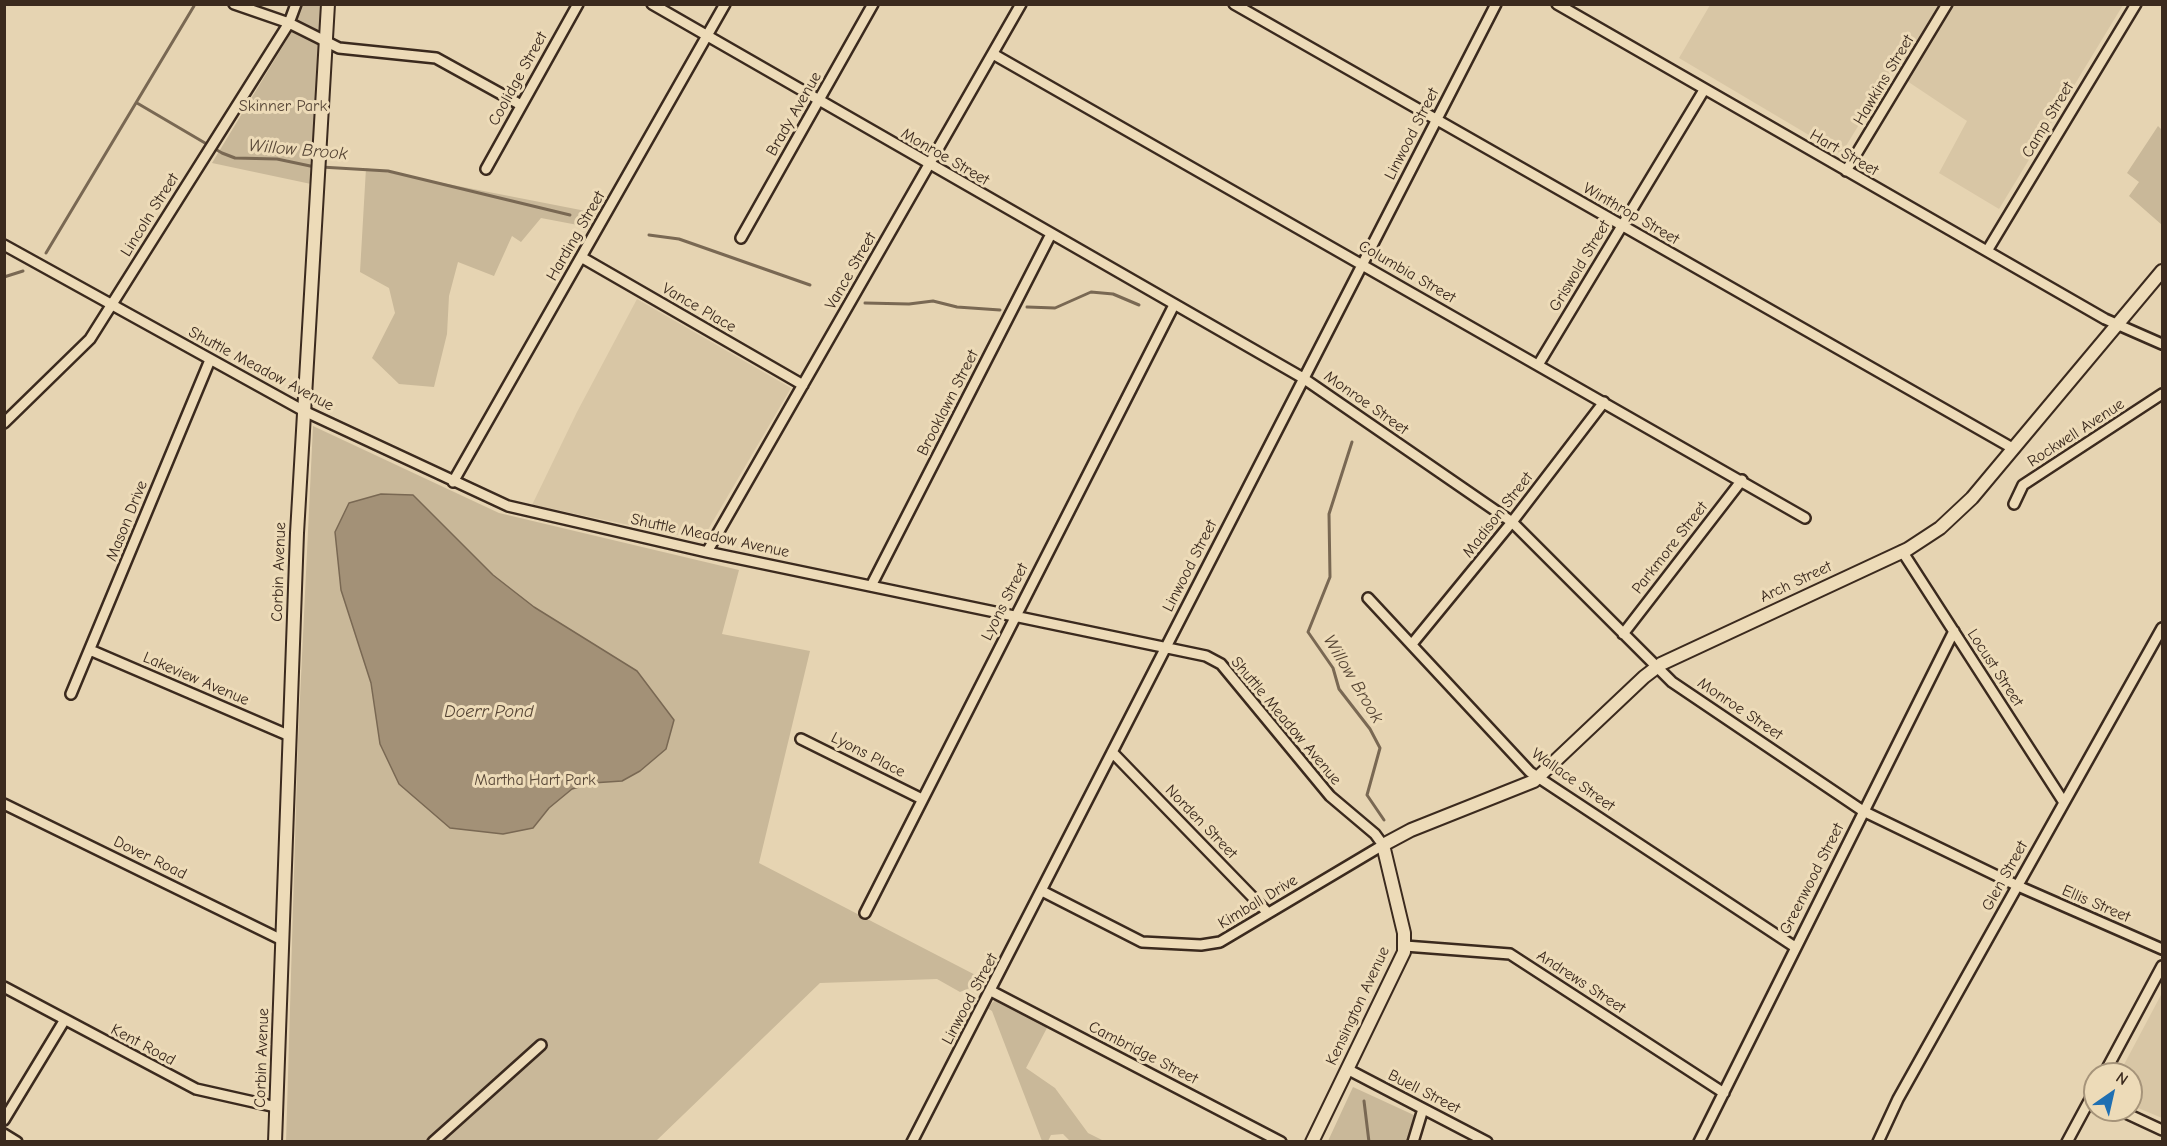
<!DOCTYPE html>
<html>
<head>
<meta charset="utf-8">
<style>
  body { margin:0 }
  #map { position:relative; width:2167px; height:1146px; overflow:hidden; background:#e6d4b2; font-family:"Comic Neue",sans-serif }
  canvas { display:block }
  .frame { position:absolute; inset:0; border:6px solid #3b2a1e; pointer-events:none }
  .north { position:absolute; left:2083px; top:1062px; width:60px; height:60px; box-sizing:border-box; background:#eddbb8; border:2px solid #a6947a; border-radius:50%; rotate:34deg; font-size:16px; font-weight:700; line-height:24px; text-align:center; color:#3b2a1e }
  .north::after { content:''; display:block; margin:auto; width:21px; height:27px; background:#1f6fb2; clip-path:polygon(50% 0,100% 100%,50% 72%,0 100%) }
</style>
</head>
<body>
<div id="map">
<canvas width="2167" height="1146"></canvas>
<div class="frame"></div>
<div class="north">N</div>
</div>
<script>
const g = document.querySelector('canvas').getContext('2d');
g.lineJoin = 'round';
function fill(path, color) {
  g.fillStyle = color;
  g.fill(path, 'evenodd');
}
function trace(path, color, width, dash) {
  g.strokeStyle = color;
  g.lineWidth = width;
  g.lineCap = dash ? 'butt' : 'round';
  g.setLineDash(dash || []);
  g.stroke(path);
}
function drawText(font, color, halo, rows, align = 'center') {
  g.font = font + ' "Comic Neue",sans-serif';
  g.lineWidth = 6;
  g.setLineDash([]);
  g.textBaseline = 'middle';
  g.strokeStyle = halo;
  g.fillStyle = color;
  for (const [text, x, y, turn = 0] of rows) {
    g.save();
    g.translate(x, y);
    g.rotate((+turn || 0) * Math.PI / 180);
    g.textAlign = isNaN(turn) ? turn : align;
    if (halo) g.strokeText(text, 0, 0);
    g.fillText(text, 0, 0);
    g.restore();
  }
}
const built = new Path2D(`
  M1710,5H2123L1999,209L1939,173L1967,121L1892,71L1841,154L1679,58Z
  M637,299L791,388L702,540L532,505L577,412Z
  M2162,993V1118L2131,1105V1074H2119Z`);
const green = new Path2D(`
  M301,5H321L311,184L212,163L286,41Z
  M2158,126L2162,130V225L2129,196L2139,182L2127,173Z
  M366,168L596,213L584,231L583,226L541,218L521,242L512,236L494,276L458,262L449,296L447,334L434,387L399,384L372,358L395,313L389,288L360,272Z
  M313,426L499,513L739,570L722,634L810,651L759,863L987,981L960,992L937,979L820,983L656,1141L286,1142L298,740Z
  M996,999L1048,1026L1026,1068L1055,1088L1088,1133L1104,1141H1070L1063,1134L1051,1135L1048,1141H1042L992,1011L987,1008Z
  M1353,1087L1416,1116L1407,1141H1328Z`);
const water = new Path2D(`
  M381,494L413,495L493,575L534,607L637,671L674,720L666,749L640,771L622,781L592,783L572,789L549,808L533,828L503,834L450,828L399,784L380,744L371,683L341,590L335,532L349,503Z`);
const stream = new Path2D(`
  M137,103L222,153L235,158L277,159L315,167
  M321,167L388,171L570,215
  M649,235L679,239L810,285
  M46,253L194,6
  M4,277L23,271
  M865,303L909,304L933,301L957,307L1000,310
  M1027,307L1055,308L1091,292L1113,294L1139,305
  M1352,442L1329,514L1330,577L1308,632L1333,668L1339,689L1370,729L1380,748L1367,795L1384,820
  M1364,1101L1369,1142`);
const minor = new Path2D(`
  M234,4L289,23L339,48L436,58L521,105
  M652,4L1303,378L1512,522L1672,682L1863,811L2018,886L2162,949
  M1234,4L2014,449
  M1557,4L2105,319L2162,344
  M993,54L1805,518
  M486,169L578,4
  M1846,171L1947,4
  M741,238L873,4
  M4,245L304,411L508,506L707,552L1206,656L1221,664L1330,796L1375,834L1383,845L1220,942L1201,945L1142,942L1042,891
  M1987,251L2136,4
  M581,257L803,385
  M1538,365L1704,90
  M4,423L90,339L289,23L296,4
  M453,482L725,4
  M2014,504L2023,485L2162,394
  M1902,551L2063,801
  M707,552L1021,4
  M871,586L1051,234
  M1368,598L1530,772L1795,947
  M1623,634L1742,480
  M1412,644L1512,522L1604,402
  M90,650L290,736
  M71,694L210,360
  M801,739L922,799
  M1112,752L1268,913
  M4,804L282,940
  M865,913L1174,305
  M1405,946L1510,954L1724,1093
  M4,987L196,1089L276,1107
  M991,991L1281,1142
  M1347,1069L1487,1142
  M2104,1074L2162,966
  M2119,1110L2162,1130
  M4,1120L64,1021
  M4,1134L17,1142
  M433,1142L541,1045
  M912,1142L1496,4
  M1413,1142L1423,1109
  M1699,1142L1954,631
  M1878,1142L1898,1099L2162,628
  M2067,1142L2095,1090`);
const major = new Path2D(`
  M275,1142L297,533L328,4
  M1312,1142L1404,952V933L1383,845L1411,830L1534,781L1644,677L1661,664L1908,549L1940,528L1972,498L2162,271`);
const streetNames = [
  ["Coolidge Street",518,79,-61],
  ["Hawkins Street",1884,80,-59],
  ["Brady Avenue",794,114,-60],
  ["Camp Street",2048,120,-59],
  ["Linwood Street",1412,134,-63],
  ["Hart Street",1844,153,30],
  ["Monroe Street",945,157,30],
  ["Winthrop Street",1631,214,30],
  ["Lincoln Street",150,215,-58],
  ["Harding Street",576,236,-60],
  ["Griswold Street",1580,266,-59],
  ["Vance Street",851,271,-60],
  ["Columbia Street",1407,272,30],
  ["Vance Place",699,308,30],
  ["Shuttle Meadow Avenue",261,369,28],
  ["Brooklawn Street",948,403,-63],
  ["Monroe Street",1366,403,35],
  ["Rockwell Avenue",2076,433,-33],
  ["Madison Street",1498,515,-52],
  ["Mason Drive",127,521,-68],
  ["Shuttle Meadow Avenue",710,536,12],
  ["Parkmore Street",1670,548,-52],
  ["Linwood Street",1190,566,-63],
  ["Corbin Avenue",279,572,-88],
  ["Arch Street",1796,582,-25],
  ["Lyons Street",1005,602,-63],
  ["Locust Street",1995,668,57],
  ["Lakeview Avenue",196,679,23],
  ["Monroe Street",1740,709,34],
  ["Shuttle Meadow Avenue",1286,721,50],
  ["Lyons Place",868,755,27],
  ["Wallace Street",1573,780,35],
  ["Norden Street",1201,822,46],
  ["Dover Road",150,858,26],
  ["Glen Street",2005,876,-61],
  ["Greenwood Street",1812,879,-63],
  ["Kimball Drive",1258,902,-31],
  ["Ellis Street",2096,904,23],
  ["Andrews Street",1581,982,33],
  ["Linwood Street",970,999,-62],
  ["Kensington Avenue",1358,1006,-65],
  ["Kent Road",143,1045,28],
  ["Cambridge Street",1143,1053,27],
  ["Corbin Avenue",262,1058,-88],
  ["Buell Street",1424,1092,27]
];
const parkNames = [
  ["Skinner Park",283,106],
  ["Martha Hart Park",535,780]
];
const waterNames = [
  ["Willow Brook",298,150,5],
  ["Willow Brook",1353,679,59],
  ["Doerr Pond",489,712]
];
fill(built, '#d8c6a5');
fill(green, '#c9b899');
fill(water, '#a39177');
trace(water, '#796853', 1.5);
trace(stream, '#796853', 3);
trace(minor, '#3b2a1e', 14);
trace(major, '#3b2a1e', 16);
trace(minor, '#eddbb8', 9);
trace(major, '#eddbb8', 12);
drawText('16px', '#3b2a1e', '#eddbb8', streetNames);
drawText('16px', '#574637', '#eddbb8', parkNames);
drawText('italic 18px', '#554434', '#eddbb8', waterNames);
</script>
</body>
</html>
